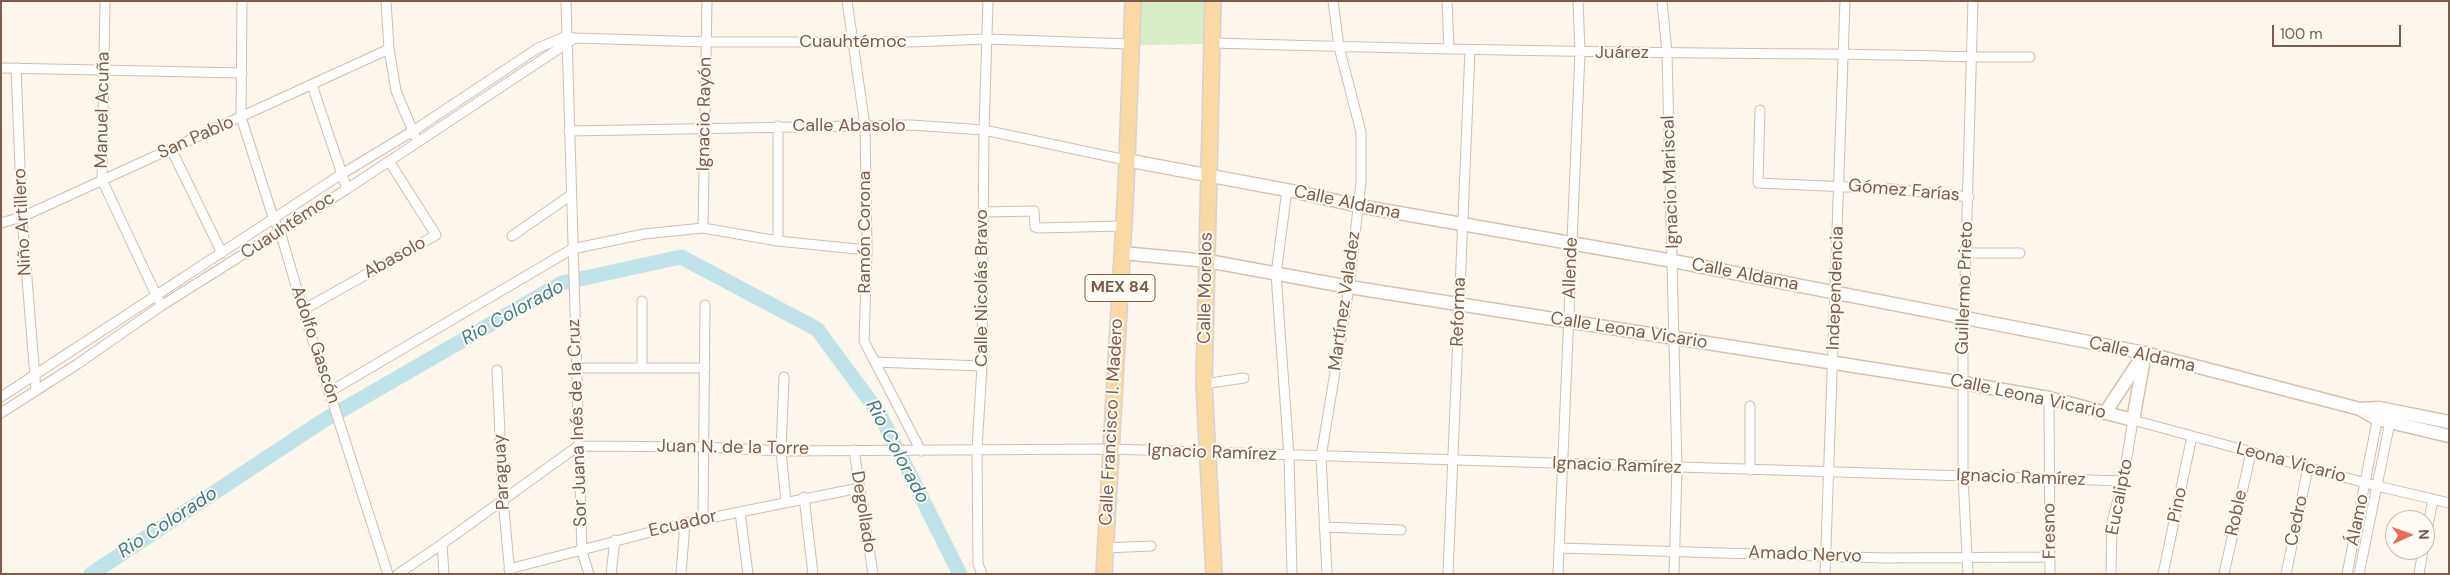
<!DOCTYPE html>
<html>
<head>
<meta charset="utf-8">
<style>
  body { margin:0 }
  #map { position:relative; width:2450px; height:575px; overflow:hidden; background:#fdf6ec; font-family:"DM Sans",sans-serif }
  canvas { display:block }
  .frame { position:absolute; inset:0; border:2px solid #7a5c4d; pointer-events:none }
  .north { position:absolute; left:2385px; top:510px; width:50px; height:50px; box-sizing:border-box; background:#fffaf3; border:1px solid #cabbb1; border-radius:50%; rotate:88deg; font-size:14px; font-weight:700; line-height:20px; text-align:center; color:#7a5c4d }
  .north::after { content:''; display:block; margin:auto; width:18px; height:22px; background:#e76f51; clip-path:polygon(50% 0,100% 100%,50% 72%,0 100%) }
  .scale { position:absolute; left:2272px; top:25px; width:129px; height:22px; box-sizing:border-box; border:2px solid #7a5c4d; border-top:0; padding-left:6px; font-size:15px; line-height:18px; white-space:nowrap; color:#7a5c4d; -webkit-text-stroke:4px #fffaf3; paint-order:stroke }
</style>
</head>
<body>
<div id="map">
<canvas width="2450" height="575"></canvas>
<div class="frame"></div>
<div class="north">N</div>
<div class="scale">100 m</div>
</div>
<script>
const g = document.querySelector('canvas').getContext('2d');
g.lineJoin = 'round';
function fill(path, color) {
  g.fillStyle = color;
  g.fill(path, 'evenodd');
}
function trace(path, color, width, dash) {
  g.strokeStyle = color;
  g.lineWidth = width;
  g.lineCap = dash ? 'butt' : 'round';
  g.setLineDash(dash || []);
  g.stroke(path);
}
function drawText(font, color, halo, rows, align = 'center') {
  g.font = font + ' "DM Sans",sans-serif';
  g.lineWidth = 4;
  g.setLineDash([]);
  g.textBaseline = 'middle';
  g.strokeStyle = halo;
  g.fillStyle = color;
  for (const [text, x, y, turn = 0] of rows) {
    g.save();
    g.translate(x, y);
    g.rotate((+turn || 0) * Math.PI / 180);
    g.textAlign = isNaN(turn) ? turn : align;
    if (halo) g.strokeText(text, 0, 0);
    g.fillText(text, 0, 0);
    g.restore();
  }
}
const green = new Path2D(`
  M1139,1H1208L1209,44L1138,45Z`);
const river = new Path2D(`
  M91,574L321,422L562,283L681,257L817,329L879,413L960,574`);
const minor = new Path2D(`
  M105,1L102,180L159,301
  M242,1L241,117L274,220L280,231L303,310L388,574
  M386,1L389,49L396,91L415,136
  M566,1L582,552L589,574
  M847,1L865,126L867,250L864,341L921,451
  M1447,1L1449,49
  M1662,1L1667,53L1677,468L1674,574
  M1214,43C1417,49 1621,53 1825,54C1894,54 1962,58 2030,57
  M1,68L242,73
  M16,68L22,217L36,390
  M312,85L347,189
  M1760,110L1758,183L1894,189L1969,197
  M778,126V241
  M569,131L911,125L984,130L1126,160
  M171,149L222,253
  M1287,190L1276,274L1289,456L1292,574
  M983,212L1034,211L1035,227L1038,228L1123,226
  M1,223L22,217L389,49
  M703,228L707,1
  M512,236L571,195
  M1966,253H2020
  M303,310L436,235L389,161
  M875,362L982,366
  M576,368H705
  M642,368V301
  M497,370L503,500L510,574
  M784,377L781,451L786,502
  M1204,384L1244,378
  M329,392L572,249L644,234L703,228L778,241L867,250
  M1,397L340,175L413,131L538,48L567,36L575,38L707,42H911L986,39L1130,44
  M2049,398L2050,574
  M1,413L76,365L161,306L347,189L575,38
  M854,450L873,574
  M1750,470V406
  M804,497L813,574
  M740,512L748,574
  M703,519L705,305
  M1324,527L1401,530
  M2425,541L2433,499
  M442,544L444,574
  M1105,548L1151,546
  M1559,548L1885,558L2050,557
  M509,569L685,523L859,488
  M398,574L442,544L578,446L705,447L781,451L1110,449L2123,481
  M611,574L615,540
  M681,574L685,523
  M982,574L978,564L977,449L982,366L984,130L988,1
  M1327,574L1321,457L1349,287L1361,182V132L1339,47L1333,1
  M1448,574L1470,50
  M1558,574L1580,52L1578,1
  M1825,574L1845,1
  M1968,574L1963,477V355L1973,1
  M2111,574L2112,522L2123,481L2133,420L2377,486L2449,503
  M2163,574L2192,436
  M2224,574L2251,452
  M2286,574L2308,468
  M2347,574L2378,416
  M2359,574L2391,417
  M2419,574L2423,550`);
const secondary = new Path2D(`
  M1126,160L1297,192L1359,206L1673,261L2145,353L2360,409L2377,419L2449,436
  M1122,253L1208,261L1349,287L1963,383L2049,398L2133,420L2145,353
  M2360,409L2379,408L2449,422
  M2105,413L2142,357`);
const primary = new Path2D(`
  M1213,1L1204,384L1214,574
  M1104,574L1126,186L1133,1`);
const shields = [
  [1120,288,70]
];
const shieldNames = [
  ["MEX 84",1120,288]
];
const streetNames = [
  ["Cuauhtémoc",853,42],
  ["Juárez",1622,53],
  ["Manuel Acuña",103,110,-89],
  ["Ignacio Rayón",705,114,-89],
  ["Calle Abasolo",849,126],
  ["San Pablo",196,138,-24],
  ["Ignacio Mariscal",1671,182,-92],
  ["Gómez Farías",1904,191,5],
  ["Calle Aldama",1347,203,12],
  ["Niño Artillero",23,222,-93],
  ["Cuauhtémoc",288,226,-33],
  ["Ramón Corona",865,232,-90],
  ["Abasolo",395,258,-29],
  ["Allende",1571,268,-88],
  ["Calle Aldama",1745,275,11],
  ["Calle Nicolás Bravo",982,288,-90],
  ["Calle Morelos",1206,288,-89],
  ["Independencia",1836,288,-88],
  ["Guillermo Prieto",1965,288,-88],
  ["Martínez Valadez",1345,301,-82],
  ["Reforma",1459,312,-88],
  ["Calle Leona Vicario",1629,331,9],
  ["Adolfo Gascón",315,345,72],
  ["Calle Aldama",2142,355,13],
  ["Calle Leona Vicario",2028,397,12],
  ["Calle Francisco I. Madero",1112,422,-87],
  ["Sor Juana Inés de la Cruz",578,423,-92],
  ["Juan N. de la Torre",733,448,1],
  ["Ignacio Ramírez",1212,453,2],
  ["Leona Vicario",2291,463,15],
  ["Ignacio Ramírez",1617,466,2],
  ["Paraguay",502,472,-93],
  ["Ignacio Ramírez",2021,478,2],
  ["Eucalipto",2120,497,-79],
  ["Pino",2178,505,-78],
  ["Degollado",863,512,81],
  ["Roble",2237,513,-78],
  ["Álamo",2358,520,-78],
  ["Cedro",2297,521,-78],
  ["Ecuador",683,524,-13],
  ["Fresno",2050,531,-91],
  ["Amado Nervo",1805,555,2]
];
const waterNames = [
  ["Rio Colorado",513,313,-29],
  ["Rio Colorado",897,452,62],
  ["Rio Colorado",168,523,-33]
];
fill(green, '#d8ecc9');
trace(river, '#bfe3e8', 15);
trace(minor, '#d1beb0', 11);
trace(secondary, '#d6c0b0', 15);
trace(primary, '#dad1cd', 18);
trace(minor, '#fff', 9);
trace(secondary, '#fff', 12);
trace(primary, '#fbd9a5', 15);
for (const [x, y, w] of shields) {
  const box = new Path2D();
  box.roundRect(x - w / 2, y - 13.5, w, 27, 4);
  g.fillStyle = '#fffaf3';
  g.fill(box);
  trace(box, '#7a5c4d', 1);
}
drawText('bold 16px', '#7a5c4d', null, shieldNames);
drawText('18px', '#7a5c4d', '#fffaf3', streetNames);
drawText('italic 19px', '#437c86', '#fffaf3', waterNames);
</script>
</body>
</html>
